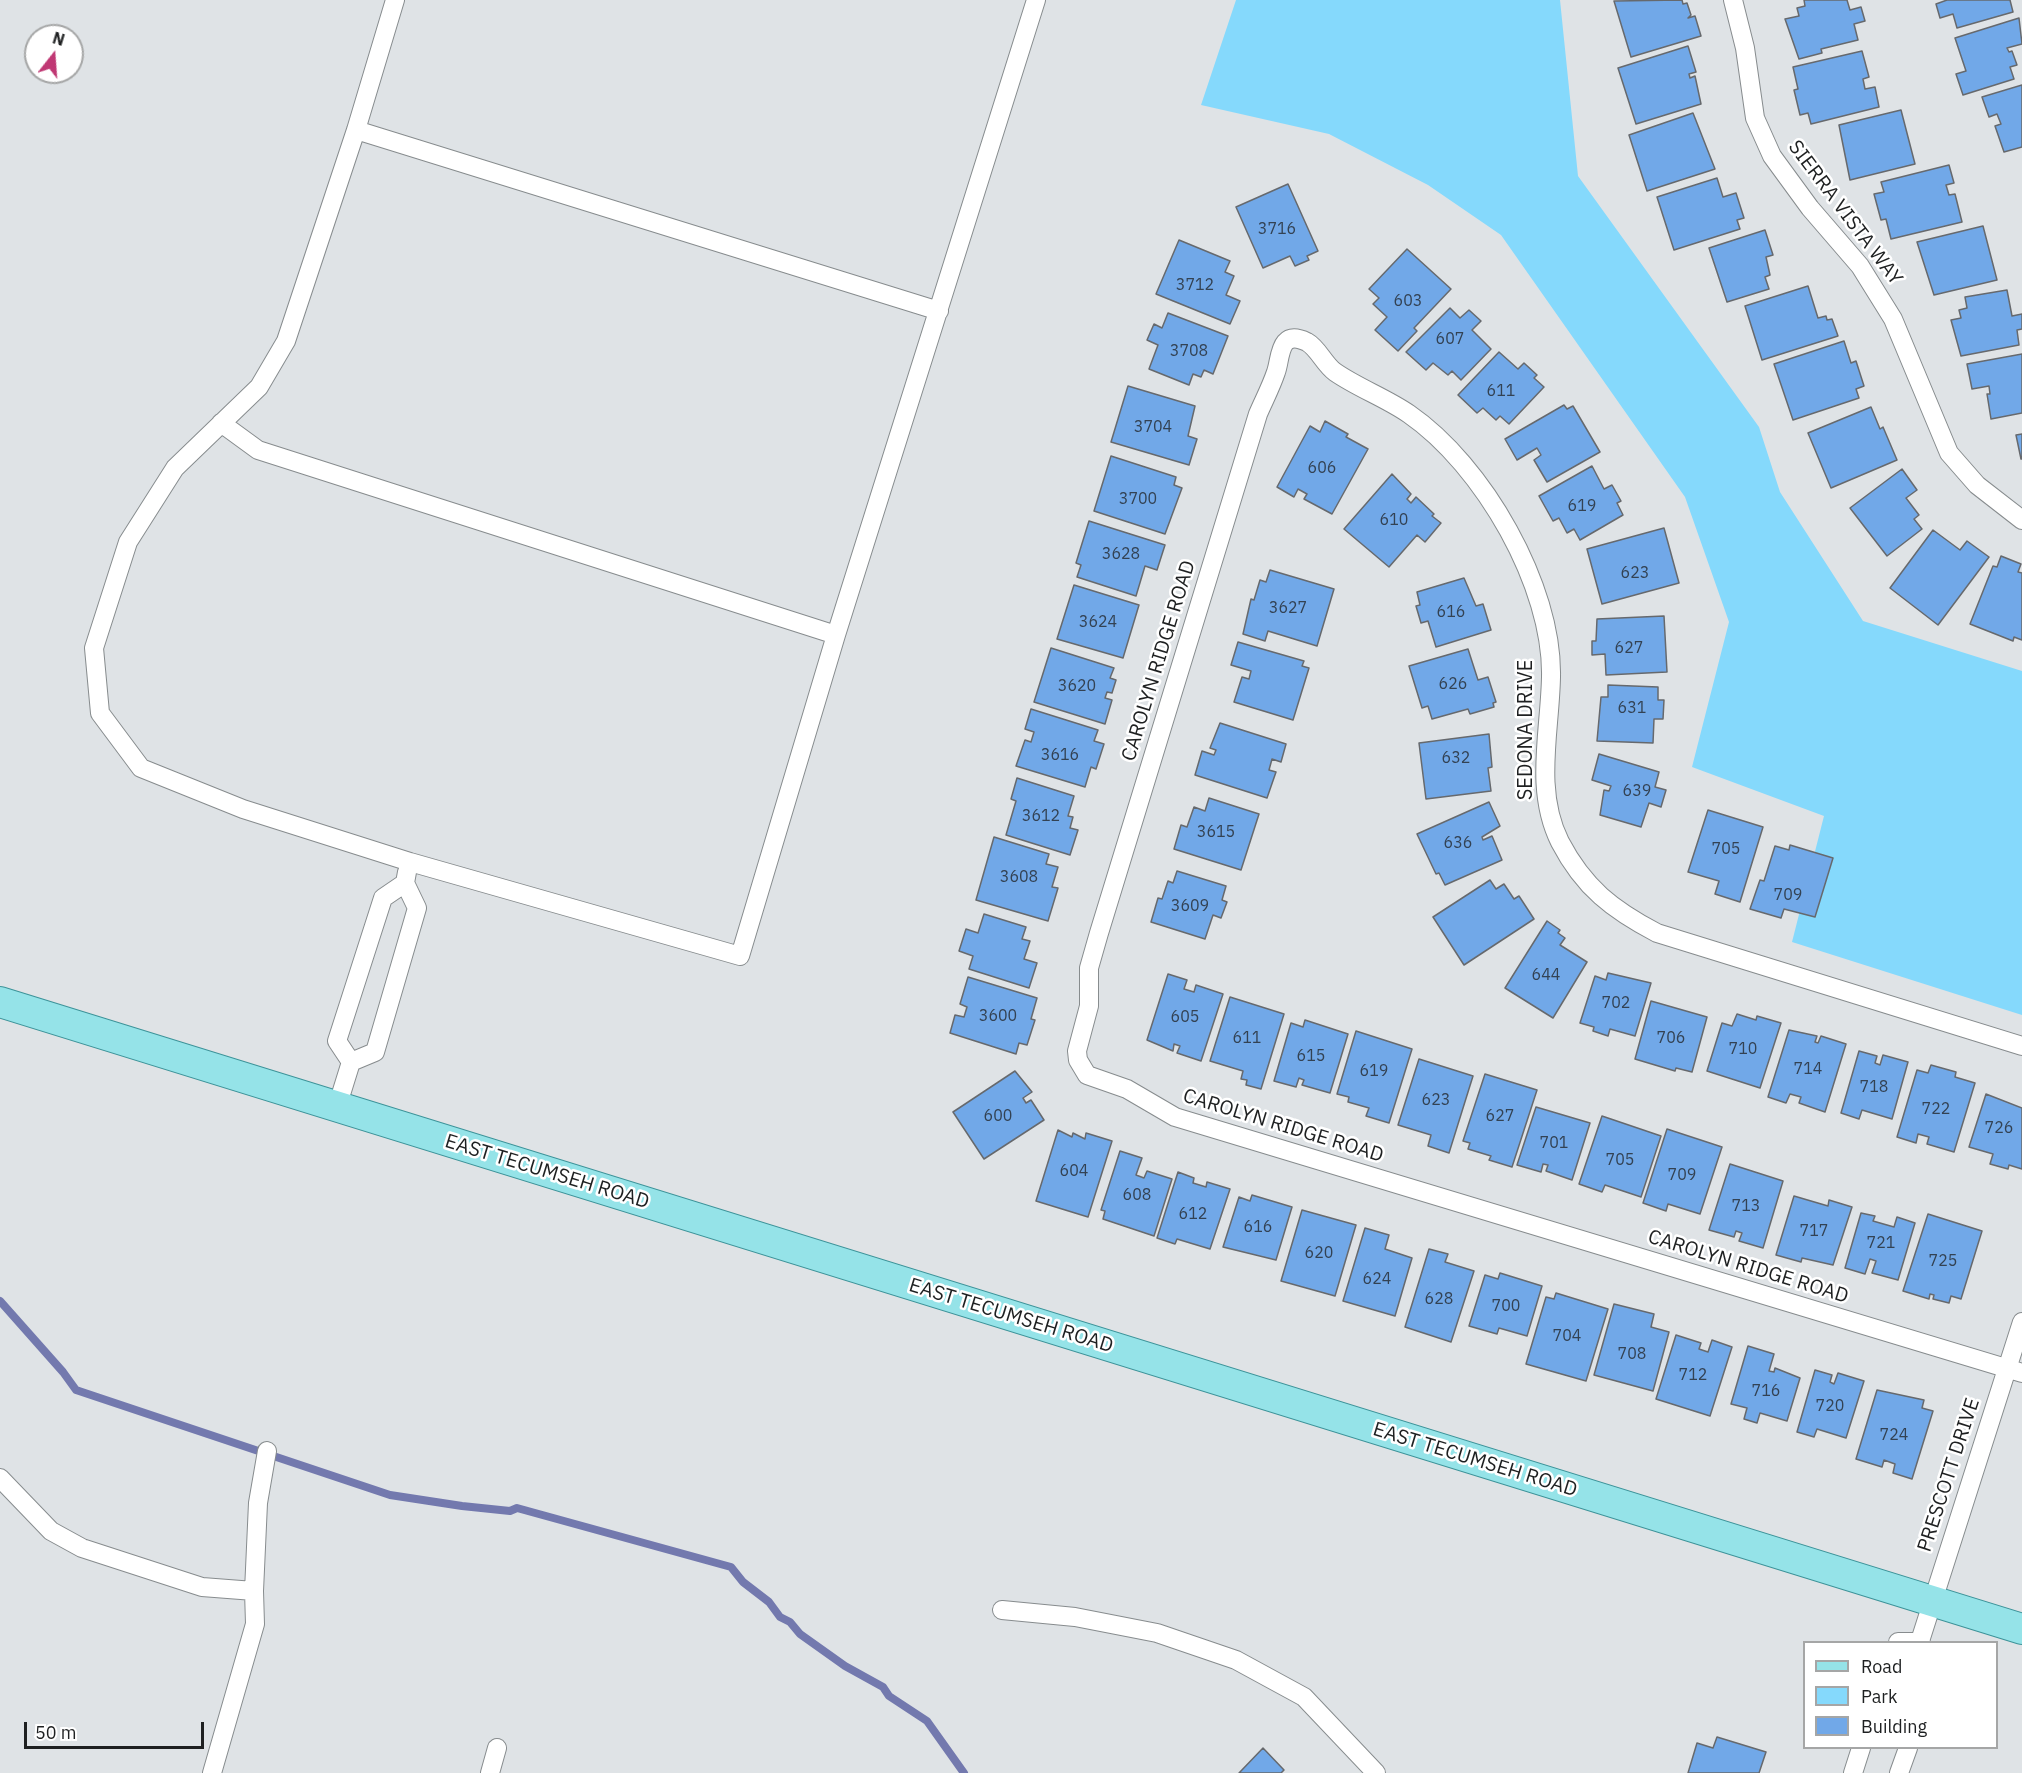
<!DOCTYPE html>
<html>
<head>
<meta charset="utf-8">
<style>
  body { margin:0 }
  #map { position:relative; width:2022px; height:1773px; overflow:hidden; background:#dfe3e6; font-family:"IBM Plex Sans",sans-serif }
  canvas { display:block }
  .legend { position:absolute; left:1803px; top:1641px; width:195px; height:108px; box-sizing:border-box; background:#fff; border:2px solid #a5a6a6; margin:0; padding:8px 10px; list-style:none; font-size:18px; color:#1e2021 }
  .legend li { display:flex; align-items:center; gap:12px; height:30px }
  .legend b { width:30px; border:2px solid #a5a6a6 }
  .north { position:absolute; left:24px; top:24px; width:60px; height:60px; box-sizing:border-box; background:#fff; border:2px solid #a5a6a6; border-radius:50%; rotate:17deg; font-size:16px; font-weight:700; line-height:24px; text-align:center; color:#1e2021 }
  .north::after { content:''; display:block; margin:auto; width:21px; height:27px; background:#c03874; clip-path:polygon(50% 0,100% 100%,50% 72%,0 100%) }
  .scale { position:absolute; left:24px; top:1722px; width:180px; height:27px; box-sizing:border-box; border:3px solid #1e2021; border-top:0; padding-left:8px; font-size:18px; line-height:21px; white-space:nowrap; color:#1e2021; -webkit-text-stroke:4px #fff; paint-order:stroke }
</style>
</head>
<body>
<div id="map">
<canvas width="2022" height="1773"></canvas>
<ul class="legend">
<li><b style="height:8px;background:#95e3e8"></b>Road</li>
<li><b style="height:16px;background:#85d9fc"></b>Park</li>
<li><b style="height:16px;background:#71a8e8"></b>Building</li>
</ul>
<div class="north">N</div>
<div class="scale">50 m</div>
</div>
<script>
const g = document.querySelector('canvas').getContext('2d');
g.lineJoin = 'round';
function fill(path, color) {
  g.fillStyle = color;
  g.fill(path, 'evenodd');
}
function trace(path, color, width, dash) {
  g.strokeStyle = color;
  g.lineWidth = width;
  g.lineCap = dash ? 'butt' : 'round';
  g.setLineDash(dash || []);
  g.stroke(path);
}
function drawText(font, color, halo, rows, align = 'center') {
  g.font = font + ' "IBM Plex Sans",sans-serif';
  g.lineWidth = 5;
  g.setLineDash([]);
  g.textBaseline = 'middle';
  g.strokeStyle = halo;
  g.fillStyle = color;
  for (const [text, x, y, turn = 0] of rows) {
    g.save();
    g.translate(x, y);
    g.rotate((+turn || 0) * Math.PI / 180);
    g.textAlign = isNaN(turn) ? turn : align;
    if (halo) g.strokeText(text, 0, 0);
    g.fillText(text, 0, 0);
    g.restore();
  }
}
const green = new Path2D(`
  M1236,0H1560L1578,176L1759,427L1780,492L1863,621L2022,671V1015L1792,942L1824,816L1692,767L1729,622L1685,497L1501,235L1428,185L1329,134L1201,105Z`);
const stream = new Path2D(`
  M0,1301L63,1372L76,1390L390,1495L462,1506L510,1511L517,1508L731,1567L743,1582L769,1602L780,1617L790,1622L800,1634L845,1666L883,1687L889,1696L927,1721L964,1773`);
const building = new Path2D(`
  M1682,0L1683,4L1687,3L1691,15L1688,18L1695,16L1701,36L1631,57L1614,1Z
  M1804,0H1847L1850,10L1861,7L1865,21L1854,24L1858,40L1821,49L1822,53L1799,59L1785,19L1799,16L1797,8L1805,6Z
  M1947,0H2010L2013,12L1957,28L1953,14L1940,18L1936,4Z
  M2019,18L2022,44L2007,48L2009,52L2012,51L2017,65L2010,67L2014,79L1963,95L1956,74L1966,71L1955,38Z
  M1688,46L1696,72L1689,74L1690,78L1695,76L1701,104L1636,124L1618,68Z
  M1862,51L1869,77L1863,79L1865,89L1875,87L1879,107L1811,124L1808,113L1800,115L1794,90L1798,89L1793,67Z
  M2022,85V147L2004,152L1995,126L2001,124L1997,114L1989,117L1982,97Z
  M1901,110L1915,164L1850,180L1839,125Z
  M1693,113L1715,169L1647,191L1629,135Z
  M1949,165L1954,183L1946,185L1949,195L1955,194L1962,222L1891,239L1886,219L1881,220L1874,194L1884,192L1881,182Z
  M1717,178L1723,197L1736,193L1744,218L1737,220L1740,229L1674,250L1657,197Z
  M1288,184L1318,251L1307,256L1309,260L1295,266L1290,256L1263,268L1236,207Z
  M1983,226L1997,280L1934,295L1917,242Z
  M1765,230L1773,255L1766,257L1770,275L1765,277L1769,289L1727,302L1709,248Z
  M1179,240L1230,261L1225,272L1234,276L1226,295L1240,301L1230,324L1156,294Z
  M1407,249L1451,289L1414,328L1417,331L1398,351L1375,330L1387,317L1373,304L1379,298L1369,289Z
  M1808,286L1818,318L1826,316L1827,320L1832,319L1838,336L1762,360L1745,306Z
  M2007,290L2012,316L2022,314V329L2017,330L2019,345L1961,356L1951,320L1961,318L1959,310L1967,308L1965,297Z
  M1450,308L1460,318L1469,310L1481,321L1472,330L1491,349L1461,380L1452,371L1448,375L1433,363L1426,370L1406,352Z
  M1168,313L1228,336L1213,374L1204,370L1201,377L1193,374L1189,385L1149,369L1158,345L1147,340L1154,324L1162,328Z
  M1844,341L1851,363L1856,361L1864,386L1856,389L1859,398L1793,420L1774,364Z
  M1499,352L1518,369L1524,363L1537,375L1534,378L1544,387L1509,424L1500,416L1496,420L1483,408L1477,413L1458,395Z
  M2022,354V413L1991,419L1987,394H1990L1989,386L1972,389L1967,364Z
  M1128,386L1195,406L1188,436L1197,439L1189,465L1111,442Z
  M1564,405L1567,409L1573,406L1600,452L1547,482L1534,460L1541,455L1537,448L1517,460L1505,439Z
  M1871,407L1880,429L1883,427L1897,460L1831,488L1808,433Z
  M1325,421L1348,434L1346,437L1368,449L1332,514L1304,499L1307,494L1298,489L1294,497L1277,487L1310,426L1320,432Z
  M2022,434V459H2021L2016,435Z
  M1111,456L1176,477L1174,485L1182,488L1165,534L1094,511Z
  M1592,466L1604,489L1612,485L1621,501L1617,503L1623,515L1580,540L1574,529L1567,533L1559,518L1553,521L1539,496Z
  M1902,469L1917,490L1906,498L1919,515L1914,519L1922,529L1887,556L1850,508Z
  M1392,474L1411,494L1407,499L1411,503L1416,497L1434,514L1432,516L1441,523L1425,542L1417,535L1389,567L1344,529Z
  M1089,521L1165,545L1157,570L1145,566L1136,596L1077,577L1081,565L1076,563Z
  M1664,528L1679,583L1602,604L1587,549Z
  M1933,530L1960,550L1967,541L1989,557L1938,625L1890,588Z
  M2001,556L2021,564L2018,572L2022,573V640L2014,637L2013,641L1970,624L1993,566L1997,567Z
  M1270,570L1334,589L1317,646L1268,631L1265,641L1243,634L1251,599L1254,600L1260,580L1266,582Z
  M1464,578L1476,606L1483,604L1491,630L1436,647L1428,621L1421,623L1416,606L1420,605L1417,592Z
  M1074,585L1139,605L1123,658L1057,639Z
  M1664,616L1667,672L1606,675L1605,654L1592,655V641H1596L1597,619Z
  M1238,642L1304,661L1302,666L1309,668L1293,720L1234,702L1242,677L1249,679L1251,671L1231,665Z
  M1051,648L1114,668L1110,678L1116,680L1112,693L1107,692L1105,698L1112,700L1105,724L1034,702Z
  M1468,649L1478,680L1488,677L1496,702L1493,703L1494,707L1470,714L1468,709L1432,719L1428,706L1422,708L1409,666Z
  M1608,685L1658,687V700H1664L1663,719H1654L1653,743L1597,741L1601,697H1608Z
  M1031,709L1098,730L1094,741L1104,744L1096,769L1091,767L1085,787L1016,766L1025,740L1031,742L1034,732L1025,729Z
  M1220,723L1286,744L1281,762L1272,759L1269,770L1276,772L1267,798L1195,775L1202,751L1214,755L1216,750L1210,748Z
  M1489,734L1492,767L1488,768L1491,791L1426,799L1419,743Z
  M1599,754L1659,772L1655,787L1666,790L1661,807L1649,803L1641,827L1600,815L1604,790L1609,791L1611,786L1592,780Z
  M1017,778L1074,796L1068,816L1073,817L1070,828L1078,830L1070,855L1006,835L1016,801L1011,799Z
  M1209,798L1259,814L1241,870L1174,849L1181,825L1187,827L1194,807L1205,811Z
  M1489,802L1500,826L1482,837L1483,840L1492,836L1502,860L1445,885L1439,873L1436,874L1417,834Z
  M1708,810L1763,827L1740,902L1715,894L1719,881L1688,872Z
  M994,837L1049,854L1046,864L1058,867L1052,887L1058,888L1048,921L976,900Z
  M1790,845L1833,858L1815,917L1784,909L1781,918L1750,909L1760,880L1764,881L1775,846L1789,850Z
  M1177,871L1226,886L1222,900L1227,902L1221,918L1213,915L1205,939L1151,922L1158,898L1162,899L1168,881L1173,883Z
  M1490,880L1496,889L1504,884L1514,899L1519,896L1534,919L1464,965L1433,917Z
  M984,914L1026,927L1022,939L1030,941L1024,959L1037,963L1029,988L969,969L973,956L959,951L966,929L978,933Z
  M1547,921L1560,930L1558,933L1565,938L1560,945L1587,962L1553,1018L1505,988Z
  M1608,973L1651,983L1635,1036L1610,1029L1608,1036L1593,1031L1594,1027L1580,1023L1595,976L1606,980Z
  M1168,974L1187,980L1184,989L1194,992L1196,985L1223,994L1201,1061L1177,1053L1180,1046L1174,1044L1173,1051L1147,1040Z
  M968,977L1037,998L1031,1019L1035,1020L1027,1045L1019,1043L1016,1054L950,1033L955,1015L964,1017L967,1007L960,1004Z
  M1230,997L1284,1014L1261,1089L1246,1085L1247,1080L1241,1079L1243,1071L1210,1061Z
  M1651,1001L1707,1017L1692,1072L1676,1068L1675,1071L1635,1059Z
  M1737,1014L1756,1020L1757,1016L1781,1023L1760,1088L1707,1071L1722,1023L1732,1026Z
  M1305,1020L1348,1034L1330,1093L1302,1085L1304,1080L1299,1078L1296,1087L1274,1081L1291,1023L1303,1027Z
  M1789,1030L1817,1036L1815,1042L1818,1043L1821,1036L1846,1044L1825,1112L1799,1103L1801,1097L1790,1094L1786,1103L1768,1097Z
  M1356,1031L1412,1049L1389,1123L1366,1116L1369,1108L1348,1102L1349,1097L1337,1094Z
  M1859,1051L1877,1056L1875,1063L1880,1065L1883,1055L1908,1062L1892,1119L1862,1110L1859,1119L1841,1113Z
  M1419,1059L1473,1076L1449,1153L1428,1146L1431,1135L1398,1125Z
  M1931,1065L1956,1072L1955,1077L1975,1083L1954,1152L1927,1144L1929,1137L1918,1134L1916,1143L1897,1137L1917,1070L1928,1073Z
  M1015,1071L1032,1092L1023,1098L1026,1103L1031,1100L1044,1120L984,1159L953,1112Z
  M1485,1074L1537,1090L1512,1167L1489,1160L1491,1156L1468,1149L1470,1143L1463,1141Z
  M1986,1094L2022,1108V1169L2009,1165L2008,1169L1990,1164L1993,1154L1969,1147Z
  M1536,1107L1590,1123L1572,1180L1546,1171L1548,1165L1543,1164L1541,1172L1517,1165Z
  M1602,1116L1661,1136L1641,1197L1605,1185L1602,1192L1579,1184Z
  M1667,1129L1722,1147L1700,1214L1668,1204L1666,1211L1643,1203Z
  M1058,1130L1072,1137L1073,1133L1085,1139L1086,1133L1112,1141L1088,1217L1036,1201Z
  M1120,1151L1142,1158L1136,1175L1144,1178L1147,1171L1172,1179L1154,1236L1103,1219L1105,1211L1101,1210Z
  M1730,1164L1783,1181L1763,1248L1739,1241L1742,1233L1736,1231L1734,1237L1709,1230Z
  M1178,1172L1194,1178L1193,1183L1206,1187L1207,1182L1230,1189L1210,1249L1177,1239L1175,1244L1157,1238Z
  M1252,1195L1292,1207L1276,1260L1223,1247L1239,1197L1250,1201Z
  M1794,1196L1828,1206L1829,1200L1852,1207L1833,1265L1802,1258L1801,1262L1776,1255Z
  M1302,1210L1356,1225L1335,1296L1281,1281Z
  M1861,1213L1875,1216L1873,1221L1894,1227L1897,1217L1915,1223L1898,1280L1872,1273L1876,1261L1870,1259L1865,1274L1845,1268Z
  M1928,1214L1982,1231L1961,1299L1951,1296L1949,1303L1933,1299L1934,1295L1930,1294L1929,1299L1903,1291Z
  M1365,1228L1389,1235L1385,1249L1412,1258L1395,1316L1343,1301Z
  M1429,1249L1448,1254L1445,1262L1474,1271L1451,1342L1405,1327Z
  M1500,1273L1542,1286L1527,1336L1499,1328L1497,1334L1469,1326L1485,1275L1498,1279Z
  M1556,1293L1608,1309L1586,1381L1526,1364L1546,1297L1554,1299Z
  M1614,1304L1654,1314L1651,1327L1669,1332L1653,1391L1594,1375Z
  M1676,1335L1701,1343L1699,1349L1708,1352L1712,1340L1732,1347L1710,1416L1656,1399Z
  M1748,1346L1774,1354L1769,1371L1774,1372L1775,1368L1800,1378L1787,1421L1760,1413L1757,1423L1744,1419L1747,1408L1731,1404Z
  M1815,1370L1832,1375L1830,1382L1834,1384L1838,1373L1864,1381L1846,1438L1817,1429L1814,1437L1797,1432Z
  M1877,1390L1924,1400L1922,1408L1933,1411L1912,1479L1893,1473L1895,1464L1884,1460L1882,1467L1856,1459Z
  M1717,1737L1766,1752L1759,1773H1688L1697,1743L1713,1748Z
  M1263,1748L1284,1770L1281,1773H1239Z`);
const street = new Path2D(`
  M395,0L356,130L286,341L259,387L175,468L128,542L94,648L100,713L141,768L243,809L410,862L740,956L836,635L1036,0
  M1733,0L1745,48L1755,118L1772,156L1810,208L1860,266L1893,319L1949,453L1977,485L2022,520
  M356,130L939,311
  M221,423L258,450L836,635
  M2022,1046L1657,933C1613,910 1584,888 1560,842C1534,790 1550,732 1551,677C1553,586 1483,465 1409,414C1386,398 1358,388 1335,372C1324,364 1318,348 1307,342C1278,328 1281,359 1276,372C1271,387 1264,400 1258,414L1099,933L1089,968V1006L1077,1051L1078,1060L1087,1075L1127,1089L1175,1117L2022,1373
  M351,1062L337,1041L383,898L405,883L407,872
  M337,1107L351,1062L375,1052L417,908L405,883
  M0,1478L51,1531L82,1548L202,1587L254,1591
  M1002,1610L1075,1617L1157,1633L1236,1660L1304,1697L1376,1773
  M1920,1641L2022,1322
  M1898,1642H1921
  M212,1773L255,1624L254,1591L258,1503L267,1451
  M490,1773L497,1748
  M1853,1773L1861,1748
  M1899,1773L1908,1748`);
const primary = new Path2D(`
  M0,1002L2022,1629`);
const numberNames = [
  ["3716",1277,229],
  ["3712",1195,285],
  ["603",1408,301],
  ["607",1450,339],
  ["3708",1189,351],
  ["611",1501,391],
  ["3704",1153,427],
  ["606",1322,468],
  ["3700",1138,499],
  ["619",1582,506],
  ["610",1394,520],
  ["3628",1121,554],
  ["623",1635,573],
  ["3627",1288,608],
  ["616",1451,612],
  ["3624",1098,622],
  ["627",1629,648],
  ["626",1453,684],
  ["3620",1077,686],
  ["631",1632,708],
  ["3616",1060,755],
  ["632",1456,758],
  ["639",1637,791],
  ["3612",1041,816],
  ["3615",1216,832],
  ["636",1458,843],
  ["705",1726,849],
  ["3608",1019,877],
  ["709",1788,895],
  ["3609",1190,906],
  ["644",1546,975],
  ["702",1616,1003],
  ["3600",998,1016],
  ["605",1185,1017],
  ["611",1247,1038],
  ["706",1671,1038],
  ["710",1743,1049],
  ["615",1311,1056],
  ["714",1808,1069],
  ["619",1374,1071],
  ["718",1874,1087],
  ["623",1436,1100],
  ["722",1936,1109],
  ["600",998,1116],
  ["627",1500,1116],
  ["726",1999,1128],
  ["701",1554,1143],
  ["705",1620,1160],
  ["604",1074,1171],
  ["709",1682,1175],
  ["608",1137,1195],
  ["713",1746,1206],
  ["612",1193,1214],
  ["616",1258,1227],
  ["717",1814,1231],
  ["721",1881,1243],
  ["620",1319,1253],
  ["725",1943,1261],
  ["624",1377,1279],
  ["628",1439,1299],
  ["700",1506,1306],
  ["704",1567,1336],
  ["708",1632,1354],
  ["712",1693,1375],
  ["716",1766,1391],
  ["720",1830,1406],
  ["724",1894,1435]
];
const streetNames = [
  ["SIERRA VISTA WAY",1845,213,53],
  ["CAROLYN RIDGE ROAD",1159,661,-73],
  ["SEDONA DRIVE",1526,730,-90],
  ["CAROLYN RIDGE ROAD",1283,1126,17],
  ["EAST TECUMSEH ROAD",547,1172,17],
  ["CAROLYN RIDGE ROAD",1748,1267,17],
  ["EAST TECUMSEH ROAD",1011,1316,17],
  ["EAST TECUMSEH ROAD",1475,1460,17],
  ["PRESCOTT DRIVE",1949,1475,-72]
];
fill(green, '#85d9fc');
trace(stream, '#7379ae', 8);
fill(building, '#71a8e8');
trace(building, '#66696d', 1.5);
trace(street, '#878c8e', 20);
trace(primary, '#3d9399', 32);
trace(street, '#fff', 18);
trace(primary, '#95e3e8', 30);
drawText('16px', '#334253', null, numberNames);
drawText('20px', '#1e2021', '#fff', streetNames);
</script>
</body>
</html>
